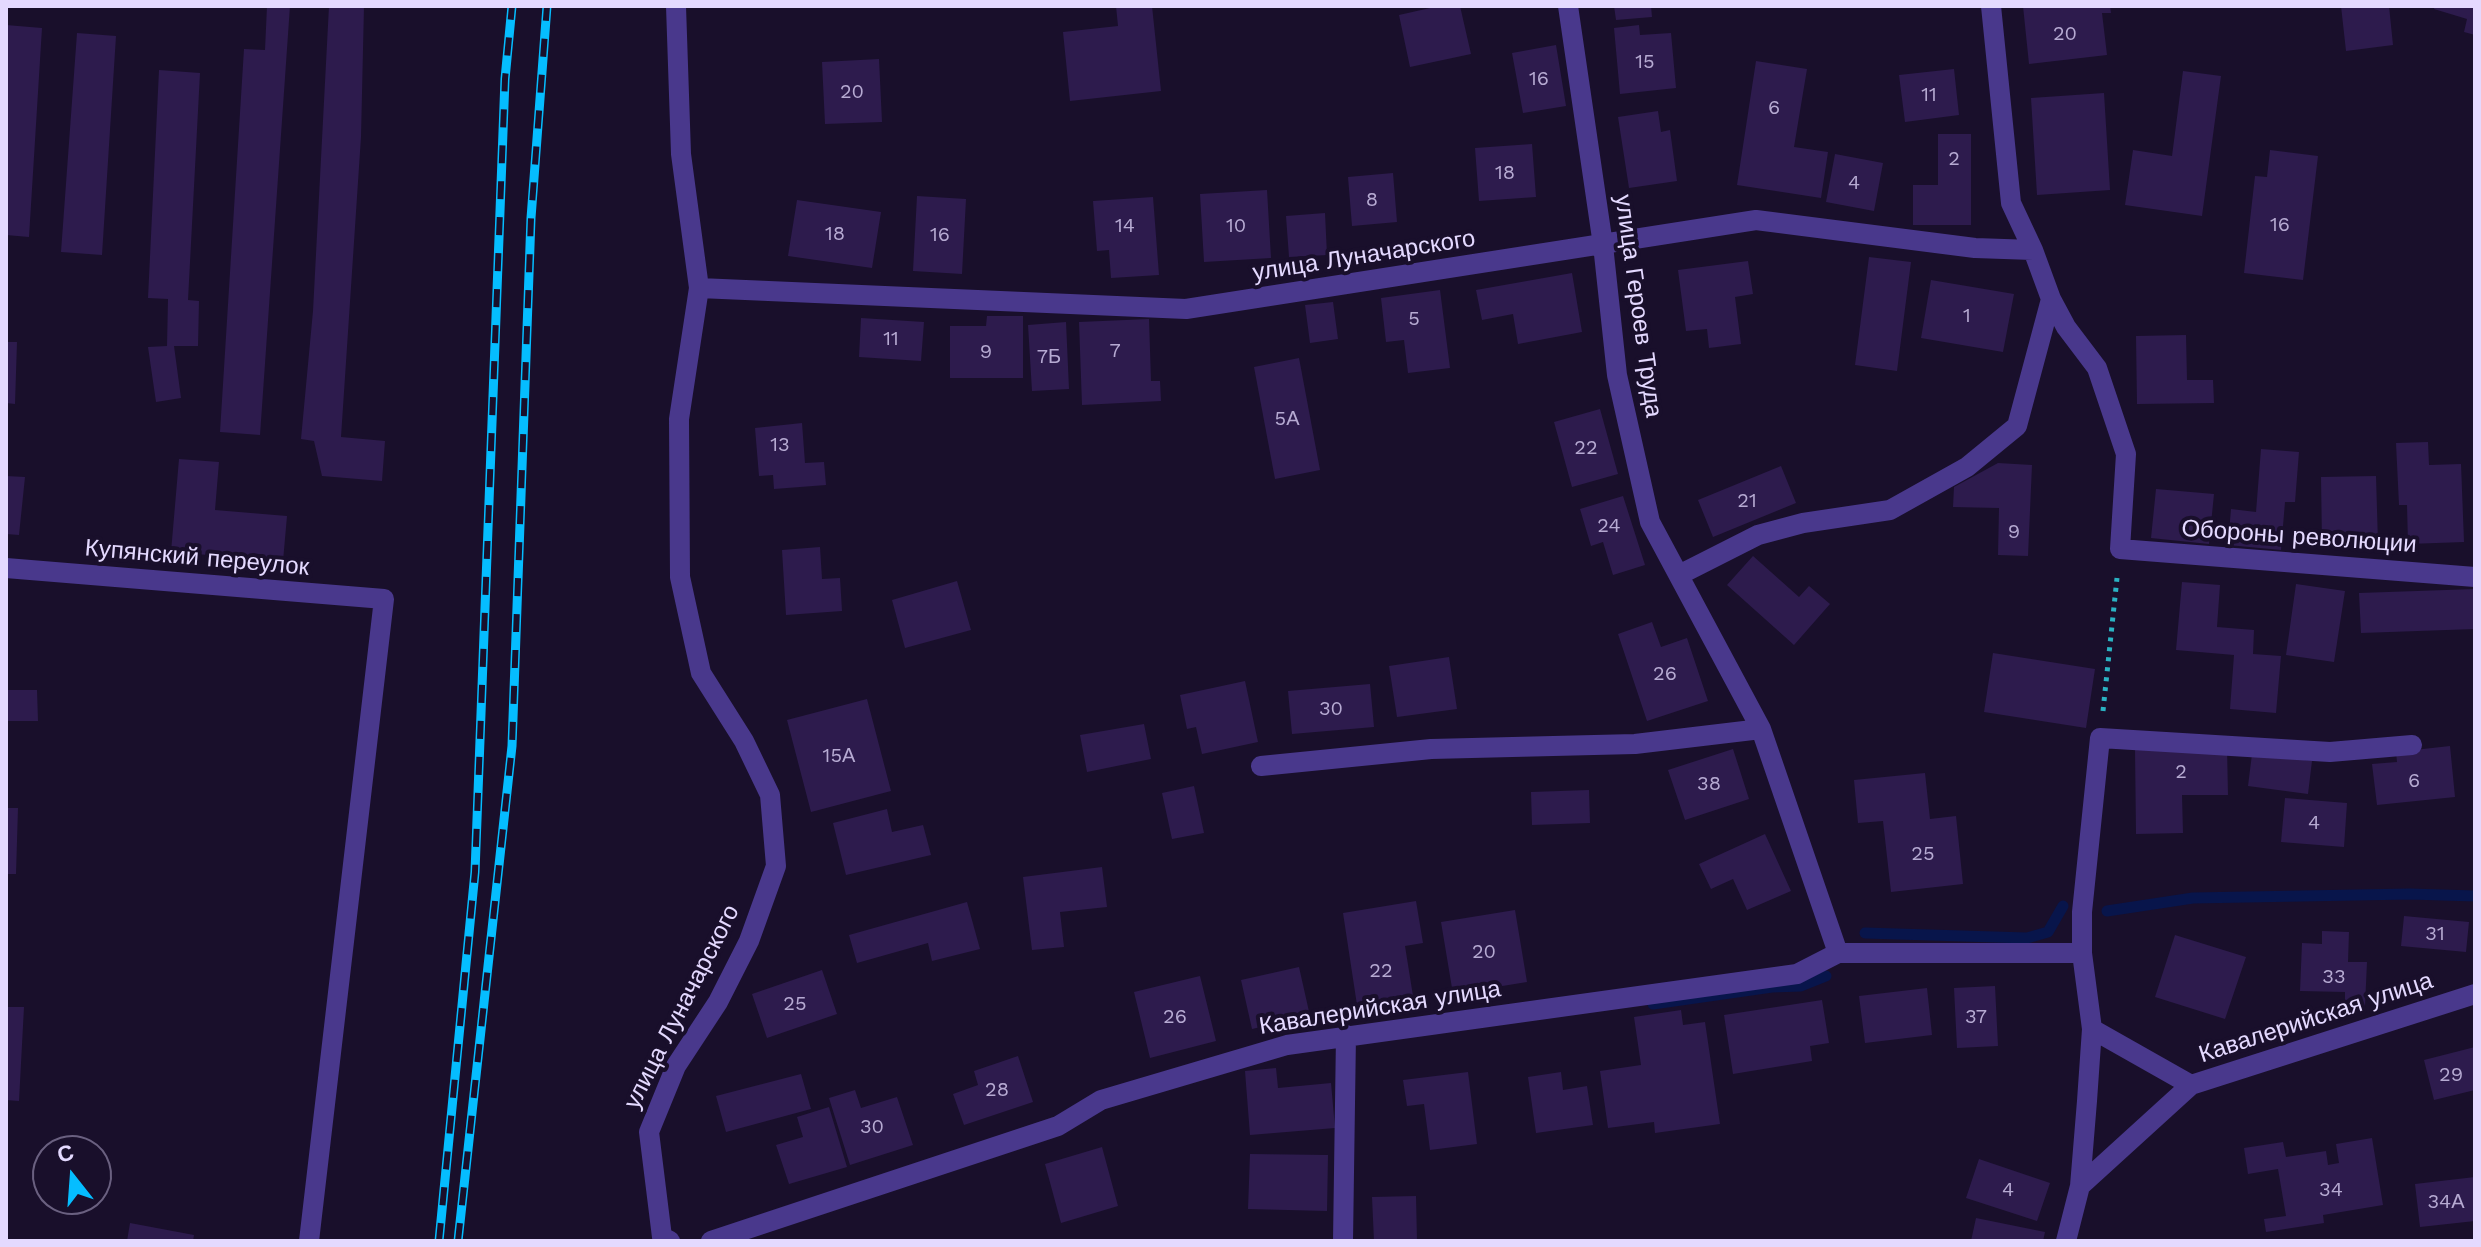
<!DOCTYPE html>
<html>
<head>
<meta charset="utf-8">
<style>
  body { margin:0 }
  #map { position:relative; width:2481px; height:1247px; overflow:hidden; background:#190f2b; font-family:"Work Sans",sans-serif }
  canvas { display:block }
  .frame { position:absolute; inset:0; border:8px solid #e4d9ff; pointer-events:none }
  .north { position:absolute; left:32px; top:1135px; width:80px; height:80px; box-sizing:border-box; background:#190f2b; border:2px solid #6a6080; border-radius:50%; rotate:343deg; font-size:22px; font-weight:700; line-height:32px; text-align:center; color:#e4d9ff }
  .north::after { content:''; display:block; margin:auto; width:28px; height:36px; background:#05bdff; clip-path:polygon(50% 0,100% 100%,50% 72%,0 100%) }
</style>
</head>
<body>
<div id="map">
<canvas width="2481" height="1247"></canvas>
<div class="frame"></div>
<div class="north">С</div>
</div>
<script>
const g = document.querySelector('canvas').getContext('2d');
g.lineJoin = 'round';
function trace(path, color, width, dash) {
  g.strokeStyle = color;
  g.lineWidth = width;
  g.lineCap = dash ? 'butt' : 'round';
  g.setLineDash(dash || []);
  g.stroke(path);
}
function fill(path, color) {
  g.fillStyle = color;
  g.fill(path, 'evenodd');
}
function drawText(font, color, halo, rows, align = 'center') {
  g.font = font + ' "Work Sans",sans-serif';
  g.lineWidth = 8;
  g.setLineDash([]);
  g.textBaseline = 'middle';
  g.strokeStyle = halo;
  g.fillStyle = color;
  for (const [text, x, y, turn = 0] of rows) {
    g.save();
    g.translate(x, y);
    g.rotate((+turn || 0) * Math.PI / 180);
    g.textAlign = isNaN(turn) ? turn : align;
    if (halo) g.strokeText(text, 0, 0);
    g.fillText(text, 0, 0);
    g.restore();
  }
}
const stream = new Path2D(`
  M2107,911L2193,898L2410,894L2475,896
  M1865,933L2027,938L2048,932L2063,906
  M1653,1004L1772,987L1801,986L1826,976`);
const building = new Path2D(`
  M267,6H290L260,435L220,432L244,49L265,50Z
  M329,6H364L361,137L341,437L385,441L382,481L322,476L314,441L301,439L313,311Z
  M1116,6H1152L1161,91L1070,101L1063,32L1118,26Z
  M1439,6H1460L1471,54L1410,67L1399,15Z
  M1614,6H1651L1652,17L1616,20Z
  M2023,6H2110L2111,13H2102L2107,55L2029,64Z
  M2341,6H2389L2393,45L2346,51Z
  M2435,6H2475V35L2464,32L2467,19L2434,9Z
  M6,25L42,28L29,237L6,235Z
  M1639,25L1640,35L1671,33L1676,88L1620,94L1614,28Z
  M77,33L116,36L102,255L61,252Z
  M1556,45L1566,106L1523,113L1512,53Z
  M879,59L882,122L825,124L822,62Z
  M1756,61L1807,69L1794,147L1828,152L1821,198L1737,185Z
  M1954,69L1959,115L1905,122L1899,75Z
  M159,70L200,73L188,300L199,301L198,346H174L181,398L156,402L148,347L167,346L168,299L148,298Z
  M2183,71L2221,76L2202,216L2125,205L2133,150L2172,156Z
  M2104,93L2110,190L2037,195L2031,98Z
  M1658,111L1661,132L1670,130L1677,181L1629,188L1618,117Z
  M1938,134H1971V225H1913V185H1938Z
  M1532,144L1536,197L1479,201L1475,148Z
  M2270,150L2318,156L2303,280L2244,273L2255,176L2267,177Z
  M1835,154L1883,163L1874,211L1826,202Z
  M1393,173L1397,222L1352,226L1348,177Z
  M1267,190L1271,258L1204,262L1200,194Z
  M917,196L966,199L962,274L913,271Z
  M1153,197L1159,275L1111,278L1109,250L1097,251L1093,201Z
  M797,200L881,212L872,268L788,256Z
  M1325,213L1327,255L1289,257L1286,216Z
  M1869,257L1911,262L1897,371L1855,365Z
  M1748,261L1753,294L1735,297L1741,344L1709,348L1707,329L1686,331L1678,270Z
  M1572,273L1582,332L1518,344L1513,314L1482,320L1476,290Z
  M1931,280L2014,294L2003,352L1921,338Z
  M1440,290L1450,368L1408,373L1404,340L1386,342L1381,298Z
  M1333,302L1338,339L1310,343L1305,305Z
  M987,316H1023V378H950V326H986Z
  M861,318L924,322L921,361L859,357Z
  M1149,319L1151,381H1160L1161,401L1082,405L1079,322Z
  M1066,322L1069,389L1032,391L1028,325Z
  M2186,335L2187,380H2213L2214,403L2137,404L2136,336Z
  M6,342H17L15,404L6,403Z
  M1299,358L1320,470L1275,479L1254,367Z
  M1600,409L1618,474L1572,487L1554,422Z
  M802,423L805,463L824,462L826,485L774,489L773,475L759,476L755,428Z
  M2428,442L2429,465L2461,464L2464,542L2408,544L2407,505H2399L2396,443Z
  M2261,449L2299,452L2295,502H2285L2281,550L2228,545L2231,509L2256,512Z
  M179,459L219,462L215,510L287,516L283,561L171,552Z
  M1998,463L2032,465L2028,556L1998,555L1999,508L1953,507L1954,487Z
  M1781,466L1796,503L1713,537L1698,500Z
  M6,476L25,477L19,535L6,534Z
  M2376,476L2378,543L2322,544L2321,477Z
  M2156,489L2214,494L2209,544L2151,538Z
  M1623,496L1645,565L1613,575L1603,542L1591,546L1580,509Z
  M820,547L822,579L840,578L842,611L786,615L782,550Z
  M1753,556L1799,597L1809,586L1830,604L1794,645L1727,585Z
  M957,581L971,630L905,648L892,600Z
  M2182,582L2220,585L2217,627L2254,630L2253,654L2281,656L2276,713L2230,709L2234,655L2176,650Z
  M2296,584L2345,591L2334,662L2286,655Z
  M2475,589V629L2361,633L2359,593Z
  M1652,622L1661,647L1687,638L1708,701L1647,721L1618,634Z
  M1993,653L2095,669L2086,728L1984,712Z
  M1449,657L1457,709L1397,717L1389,666Z
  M1245,681L1258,742L1202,754L1196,727L1187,729L1180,695Z
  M1370,684L1374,727L1292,734L1288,691Z
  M6,690H37L38,721H6Z
  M867,699L891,791L811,812L787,720Z
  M1144,724L1151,759L1087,772L1080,735Z
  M2450,746L2455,797L2377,805L2372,764L2397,762L2396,752Z
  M2227,747L2228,795H2182L2183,833L2136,834L2135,749Z
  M1733,749L1749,799L1685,820L1668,770Z
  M2252,754L2312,761L2308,794L2248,786Z
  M1925,773L1930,819L1956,816L1963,884L1891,892L1883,821L1858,823L1854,780Z
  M1194,786L1204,833L1172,839L1162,793Z
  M1589,790L1590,823L1532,825L1531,792Z
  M2285,798L2347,803L2344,847L2281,842Z
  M6,808H18L16,874H6Z
  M887,809L892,832L923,825L931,855L846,875L833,823Z
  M1765,834L1791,891L1747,910L1733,879L1711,889L1699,864Z
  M1102,867L1107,907L1060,912L1064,947L1032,950L1023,877Z
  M1416,901L1423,943L1405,946L1413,996L1357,1005L1343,913Z
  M967,902L980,949L932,961L928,943L857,963L849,935Z
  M1515,910L1527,982L1453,994L1441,922Z
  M2404,916L2469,922L2466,952L2401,946Z
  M2322,931L2349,932L2348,962H2367L2365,1006L2345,1005V992L2300,991L2302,943L2322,944Z
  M2175,935L2246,957L2225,1019L2155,997Z
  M1299,967L1310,1016L1252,1029L1241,980Z
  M822,970L837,1014L767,1038L752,994Z
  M1200,976L1216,1041L1150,1058L1134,992Z
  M1995,986L1998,1046L1957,1048L1954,988Z
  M1927,988L1932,1035L1865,1043L1859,996Z
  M1822,1000L1829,1043L1810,1046L1812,1061L1733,1074L1724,1015Z
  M6,1007H24L19,1101L6,1100Z
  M1681,1010L1683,1025L1705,1022L1720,1124L1655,1133L1654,1122L1608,1128L1600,1071L1641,1065L1634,1017Z
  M2475,1047V1090L2434,1100L2424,1060Z
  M1018,1056L1033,1102L964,1125L953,1094L978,1085L974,1071Z
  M1276,1068L1278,1088L1331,1083L1335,1128L1250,1135L1245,1071Z
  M1468,1072L1477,1144L1430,1150L1424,1104L1407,1106L1403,1080Z
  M1561,1072L1563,1090L1587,1086L1593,1125L1536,1133L1528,1077Z
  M801,1074L811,1109L726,1132L716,1096Z
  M855,1090L861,1108L897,1097L913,1145L850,1165L829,1098Z
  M829,1107L847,1167L789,1184L776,1145L803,1137L797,1117Z
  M2372,1138L2383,1205L2323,1215L2324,1223L2266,1232L2264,1219L2286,1216L2278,1169L2248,1174L2244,1148L2283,1142L2286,1157L2326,1151L2328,1165L2339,1163L2336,1144Z
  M1102,1147L1118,1206L1061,1223L1045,1164Z
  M1250,1154L1328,1155L1327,1211L1248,1209Z
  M1979,1159L2050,1183L2037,1221L1966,1198Z
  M2475,1177V1221L2420,1227L2415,1184Z
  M1416,1196L1417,1241H1374L1372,1197Z
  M1976,1218L2045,1232L2043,1241H1971Z
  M130,1223L194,1235L193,1241H127Z`);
const path = new Path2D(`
  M2103,711L2117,578`);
const minor = new Path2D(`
  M1568,6L1603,245L1617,375L1650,522L1761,729L1838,953
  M1991,6L2011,203L2033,250L2051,299L2066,327L2097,368L2126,454L2120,549L2475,577
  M699,288L1186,309L1756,220L1975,248L2033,250
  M6,568L384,599L309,1241
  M1679,575L1758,535L1803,523L1890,510L1967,467L2017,426L2051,299
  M1261,766L1431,749L1635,744L1761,729
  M2092,1029L2191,1085L2475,994
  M2080,1186L2191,1085
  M670,1241L662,1237L649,1132L676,1066L718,1002L749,941L776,866L770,795L744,741L701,673L680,577L679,419L699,288L681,154L676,6
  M711,1241L1058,1126L1101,1100L1287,1045L1797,974L1838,953H2082
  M1343,1241L1346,1035
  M2066,1241L2080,1186L2087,1101L2092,1029L2082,953V912L2100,738L2330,752L2412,745`);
const rail = new Path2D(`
  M439,1241L475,872L505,79L512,6
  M458,1241L512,746L531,218L547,6`);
const numberNames = [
  ["20",2065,34],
  ["15",1645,62],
  ["16",1539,79],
  ["20",852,92],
  ["11",1929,95],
  ["6",1774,108],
  ["2",1954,159],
  ["18",1505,173],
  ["4",1854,183],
  ["8",1372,200],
  ["16",2280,225],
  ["14",1125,226],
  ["10",1236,226],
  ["18",835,234],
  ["16",940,235],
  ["1",1967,316],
  ["5",1414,319],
  ["11",891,339],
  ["7",1115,351],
  ["9",986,352],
  ["7Б",1049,357],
  ["5А",1287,419],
  ["13",780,445],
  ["22",1586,448],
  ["21",1747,501],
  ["24",1609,526],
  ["9",2014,532],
  ["26",1665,674],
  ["30",1331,709],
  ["15А",839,756],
  ["2",2181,772],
  ["6",2414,781],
  ["38",1709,784],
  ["4",2314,823],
  ["25",1923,854],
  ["31",2435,934],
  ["20",1484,952],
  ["22",1381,971],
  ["33",2334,977],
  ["25",795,1004],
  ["26",1175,1017],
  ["37",1976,1017],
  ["29",2451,1075],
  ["28",997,1090],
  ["30",872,1127],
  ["4",2008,1190],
  ["34",2331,1190],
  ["34А",2446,1202]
];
const streetNames = [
  ["улица Луначарского",1364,256,-9],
  ["улица Героев Труда",1638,306,82],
  ["Обороны революции",2299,537,4],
  ["Купянский переулок",197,558,5],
  ["улица Луначарского",682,1007,-63],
  ["Кавалерийская улица",1380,1008,-9],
  ["Кавалерийская улица",2316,1018,-18]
];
trace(stream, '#08154b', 11);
fill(building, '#2d1b4d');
trace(path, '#2ab2c2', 5, [4, 6]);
trace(minor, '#49388c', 20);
trace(rail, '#05bdff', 9);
trace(rail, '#190f2b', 6, [18]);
drawText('20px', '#b6aad2', null, numberNames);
drawText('24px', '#e4d9ff', '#190f2b', streetNames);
</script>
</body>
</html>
